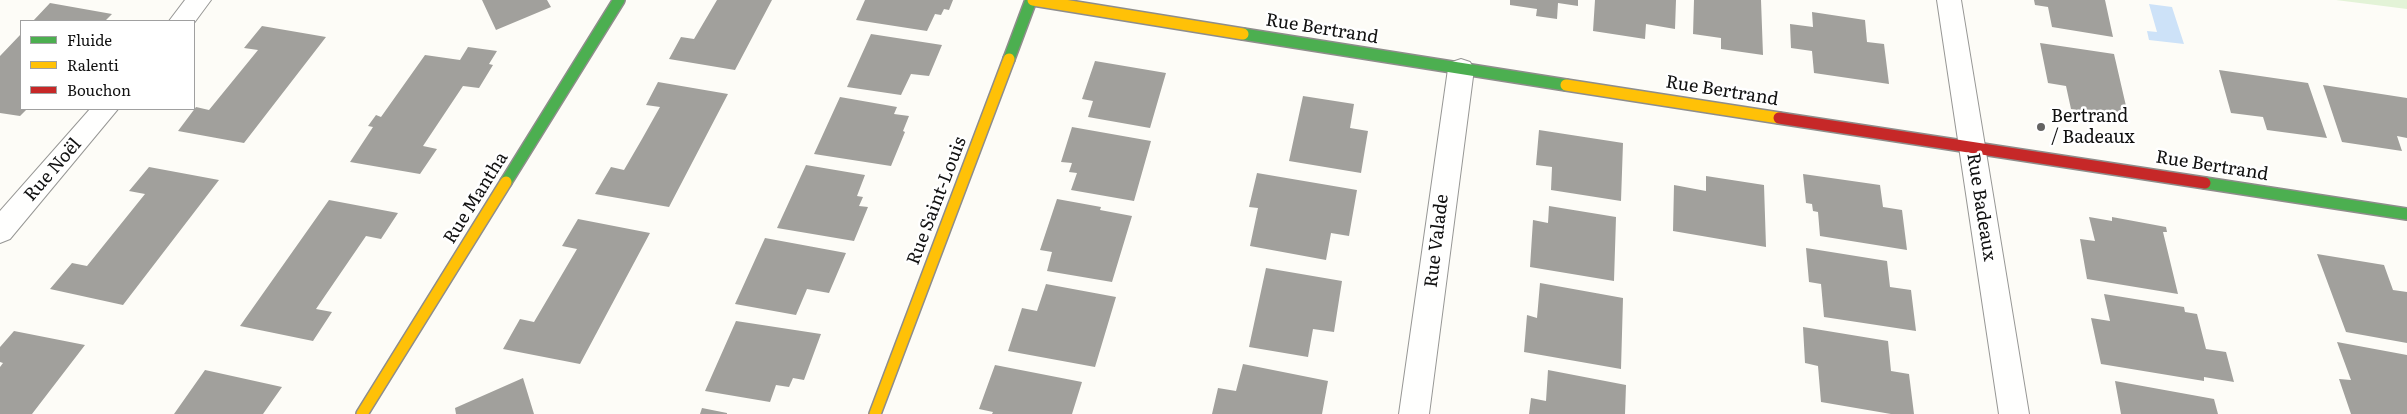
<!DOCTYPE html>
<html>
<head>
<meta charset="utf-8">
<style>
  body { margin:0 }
  #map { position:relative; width:2407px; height:414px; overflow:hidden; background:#fdfcf7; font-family:Literata,serif }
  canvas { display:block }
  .legend { position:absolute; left:20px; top:20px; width:175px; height:90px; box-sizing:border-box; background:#fff; border:1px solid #a0a0a0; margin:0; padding:6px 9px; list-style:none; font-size:15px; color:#111 }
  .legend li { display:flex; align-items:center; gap:10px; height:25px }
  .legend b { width:25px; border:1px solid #a0a0a0 }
</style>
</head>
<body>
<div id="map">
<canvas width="2407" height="414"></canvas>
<ul class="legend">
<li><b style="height:6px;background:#4caf50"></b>Fluide</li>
<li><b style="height:6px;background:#ffc107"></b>Ralenti</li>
<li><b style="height:6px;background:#c62828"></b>Bouchon</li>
</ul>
</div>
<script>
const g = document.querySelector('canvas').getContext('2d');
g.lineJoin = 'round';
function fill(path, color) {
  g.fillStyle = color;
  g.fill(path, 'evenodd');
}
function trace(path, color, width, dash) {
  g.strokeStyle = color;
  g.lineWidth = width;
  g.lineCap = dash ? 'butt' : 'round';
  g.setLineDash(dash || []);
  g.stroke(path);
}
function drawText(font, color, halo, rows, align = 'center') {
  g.font = font + ' Literata,serif';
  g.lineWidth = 5;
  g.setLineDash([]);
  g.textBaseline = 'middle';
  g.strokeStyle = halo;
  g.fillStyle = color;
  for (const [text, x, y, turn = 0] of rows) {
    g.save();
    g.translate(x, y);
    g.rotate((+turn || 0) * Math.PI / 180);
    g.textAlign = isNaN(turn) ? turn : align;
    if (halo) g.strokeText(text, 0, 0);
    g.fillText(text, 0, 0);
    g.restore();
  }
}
const green = new Path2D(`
  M2336,0H2407V9Z`);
const water = new Path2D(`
  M2149,4L2172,7L2184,44L2149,40L2147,31L2157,32Z`);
const building = new Path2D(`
  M482,0H547L551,7L496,30Z
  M717,0H772L735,70L669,59L681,37L694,39Z
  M865,0H953L949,10L944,9L941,15L935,14L927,31L856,20Z
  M1510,0H1578V6L1558,3L1557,19L1536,16L1537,9L1510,5Z
  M1595,0H1676L1675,29L1646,24L1645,39L1593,31Z
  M1694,0H1761L1763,55L1721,49V38L1693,34Z
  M2034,0H2105L2113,37L2052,27L2048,7L2035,5Z
  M50,3L112,14L105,21H33Z
  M1812,12L1865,20L1867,42L1884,44L1889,84L1814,73L1812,51L1791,48L1790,24L1813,27Z
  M262,26L326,37L244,143L178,131L196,107L209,110L258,50L244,48Z
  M21,34V109H27L20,116L0,113V56Z
  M871,34L942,45L929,76L911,74L901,95L847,87Z
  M2040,43L2114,54L2129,119L2071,109L2066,86L2048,83Z
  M468,47L497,51L489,64L493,65L479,88L463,86L423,146L437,149L420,174L350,162L373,127L368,126L376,115L381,117L425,55L460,60Z
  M1095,61L1166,73L1150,128L1088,117L1093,101L1082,99Z
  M2219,70L2308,83L2327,138L2267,130L2263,117L2231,113Z
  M658,82L728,94L669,207L595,194L611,167L624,170L642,139L660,107L646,105Z
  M2323,85L2407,98V138L2397,136L2402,151L2342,142Z
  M1303,96L1354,104L1350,128L1368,131L1361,173L1289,161Z
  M840,97L897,107L894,114L909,116L903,131L905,132L891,166L814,154Z
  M1072,127L1151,141L1134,201L1071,190L1077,173L1069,172L1072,163L1061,162Z
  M1539,130L1623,143L1621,201L1551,190L1552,167L1536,165Z
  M806,165L865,175L857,196L863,197L859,206L868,207L854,241L777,228Z
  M149,167L219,180L123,305L50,289L72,263L87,266L145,194L129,191Z
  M1257,173L1357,190L1349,236L1331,233L1326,260L1250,246L1258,208L1249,207Z
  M1803,174L1880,185L1883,207L1902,210L1907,250L1820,236L1818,212L1813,211L1812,204L1806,203Z
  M1706,176L1764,185L1766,247L1673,231L1674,185L1706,191Z
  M1057,199L1101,207L1100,210L1132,216L1112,282L1047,271L1052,252L1040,250Z
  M329,200L398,213L381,239L366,236L316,309L332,312L313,341L240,326Z
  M1549,206L1616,217L1614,281L1530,267L1533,220L1548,223Z
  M2089,217L2112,221V217L2166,227L2167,232H2163L2178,294L2087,279L2080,239L2095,241Z
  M578,219L650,233L580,364L503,349L520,319L534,322L577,249L562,246Z
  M765,238L846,253L829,293L807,289L796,315L735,304Z
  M1806,248L1887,261L1890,287L1911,290L1916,331L1824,317L1821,284L1809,282Z
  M2317,254L2384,265L2393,290L2407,292V343L2346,332Z
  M1266,268L1342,281L1334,332L1313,329L1308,357L1249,347Z
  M1540,283L1623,298L1621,369L1524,352L1527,315L1537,318Z
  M1046,284L1116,297L1095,367L1008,351L1022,308L1037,311Z
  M2104,294L2184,307L2185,312L2197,314L2206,349L2226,352L2234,382L2204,377V381L2101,364L2091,318L2110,321Z
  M736,321L821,334L804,380L793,378L789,387L776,385L770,402L705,391Z
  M1803,327L1888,341L1891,371L1909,374L1914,414H1891L1821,402L1818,366L1805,363Z
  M14,331L85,345L32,414H0V367L3,363L0,362V347Z
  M2337,342L2407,355V414H2351L2339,379L2351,380Z
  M1243,364L1328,381L1322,414H1212L1218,388L1236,391Z
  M995,365L1082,382L1072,414H992L993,412L979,409Z
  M205,370L282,387L263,414H174Z
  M1548,370L1626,385L1625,414H1529L1531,398L1546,401Z
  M523,378L534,414H456L455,408Z
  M2115,381L2214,399L2218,414H2121Z
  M702,408L727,413V414H700Z`);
const street = new Path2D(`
  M185,0H211L194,23L169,21Z
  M1937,0H1961L2029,414H1999Z
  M1461,59L1470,62L1474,69L1429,414H1399L1448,69L1452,62Z
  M90,109H118L10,239L0,243V211Z`);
const fast = new Path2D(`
  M1243,34L1566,85
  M1009,59L1031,0
  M506,182L619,0
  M2205,183L2407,214`);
const slow = new Path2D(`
  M1033,0L1243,34
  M1566,85L1779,118
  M362,414L506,182
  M875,414L1009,59`);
const jam = new Path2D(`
  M1779,118L2205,183`);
const markers = [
  [2041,127,5,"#646362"]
];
const streetNames = [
  ["Rue Bertrand",1322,29,9],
  ["Rue Bertrand",1722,91,9],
  ["Rue Bertrand",2212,166,9],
  ["Rue Noël",53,170,-49],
  ["Rue Mantha",476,198,-58],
  ["Rue Saint-Louis",937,201,-69],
  ["Rue Badeaux",1981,207,81],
  ["Rue Valade",1437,241,-83]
];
const poiNames = [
  ["Bertrand",2051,117],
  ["/ Badeaux",2051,138]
];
fill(green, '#e3f3d7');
fill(water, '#cde2f8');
fill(building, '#a1a09c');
trace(street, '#979795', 2);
trace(fast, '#8e8d8b', 14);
trace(slow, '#8e8d8b', 14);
trace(jam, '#8e8d8b', 14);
fill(street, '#fffffe');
trace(fast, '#4caf50', 11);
trace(slow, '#ffc107', 11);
trace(jam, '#c62828', 11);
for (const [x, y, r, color] of markers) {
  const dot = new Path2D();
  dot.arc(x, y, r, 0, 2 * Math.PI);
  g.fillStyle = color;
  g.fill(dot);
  trace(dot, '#fff', 2);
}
drawText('18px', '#111', '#fff', streetNames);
drawText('18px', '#111', '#fff', poiNames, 'left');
</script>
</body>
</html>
